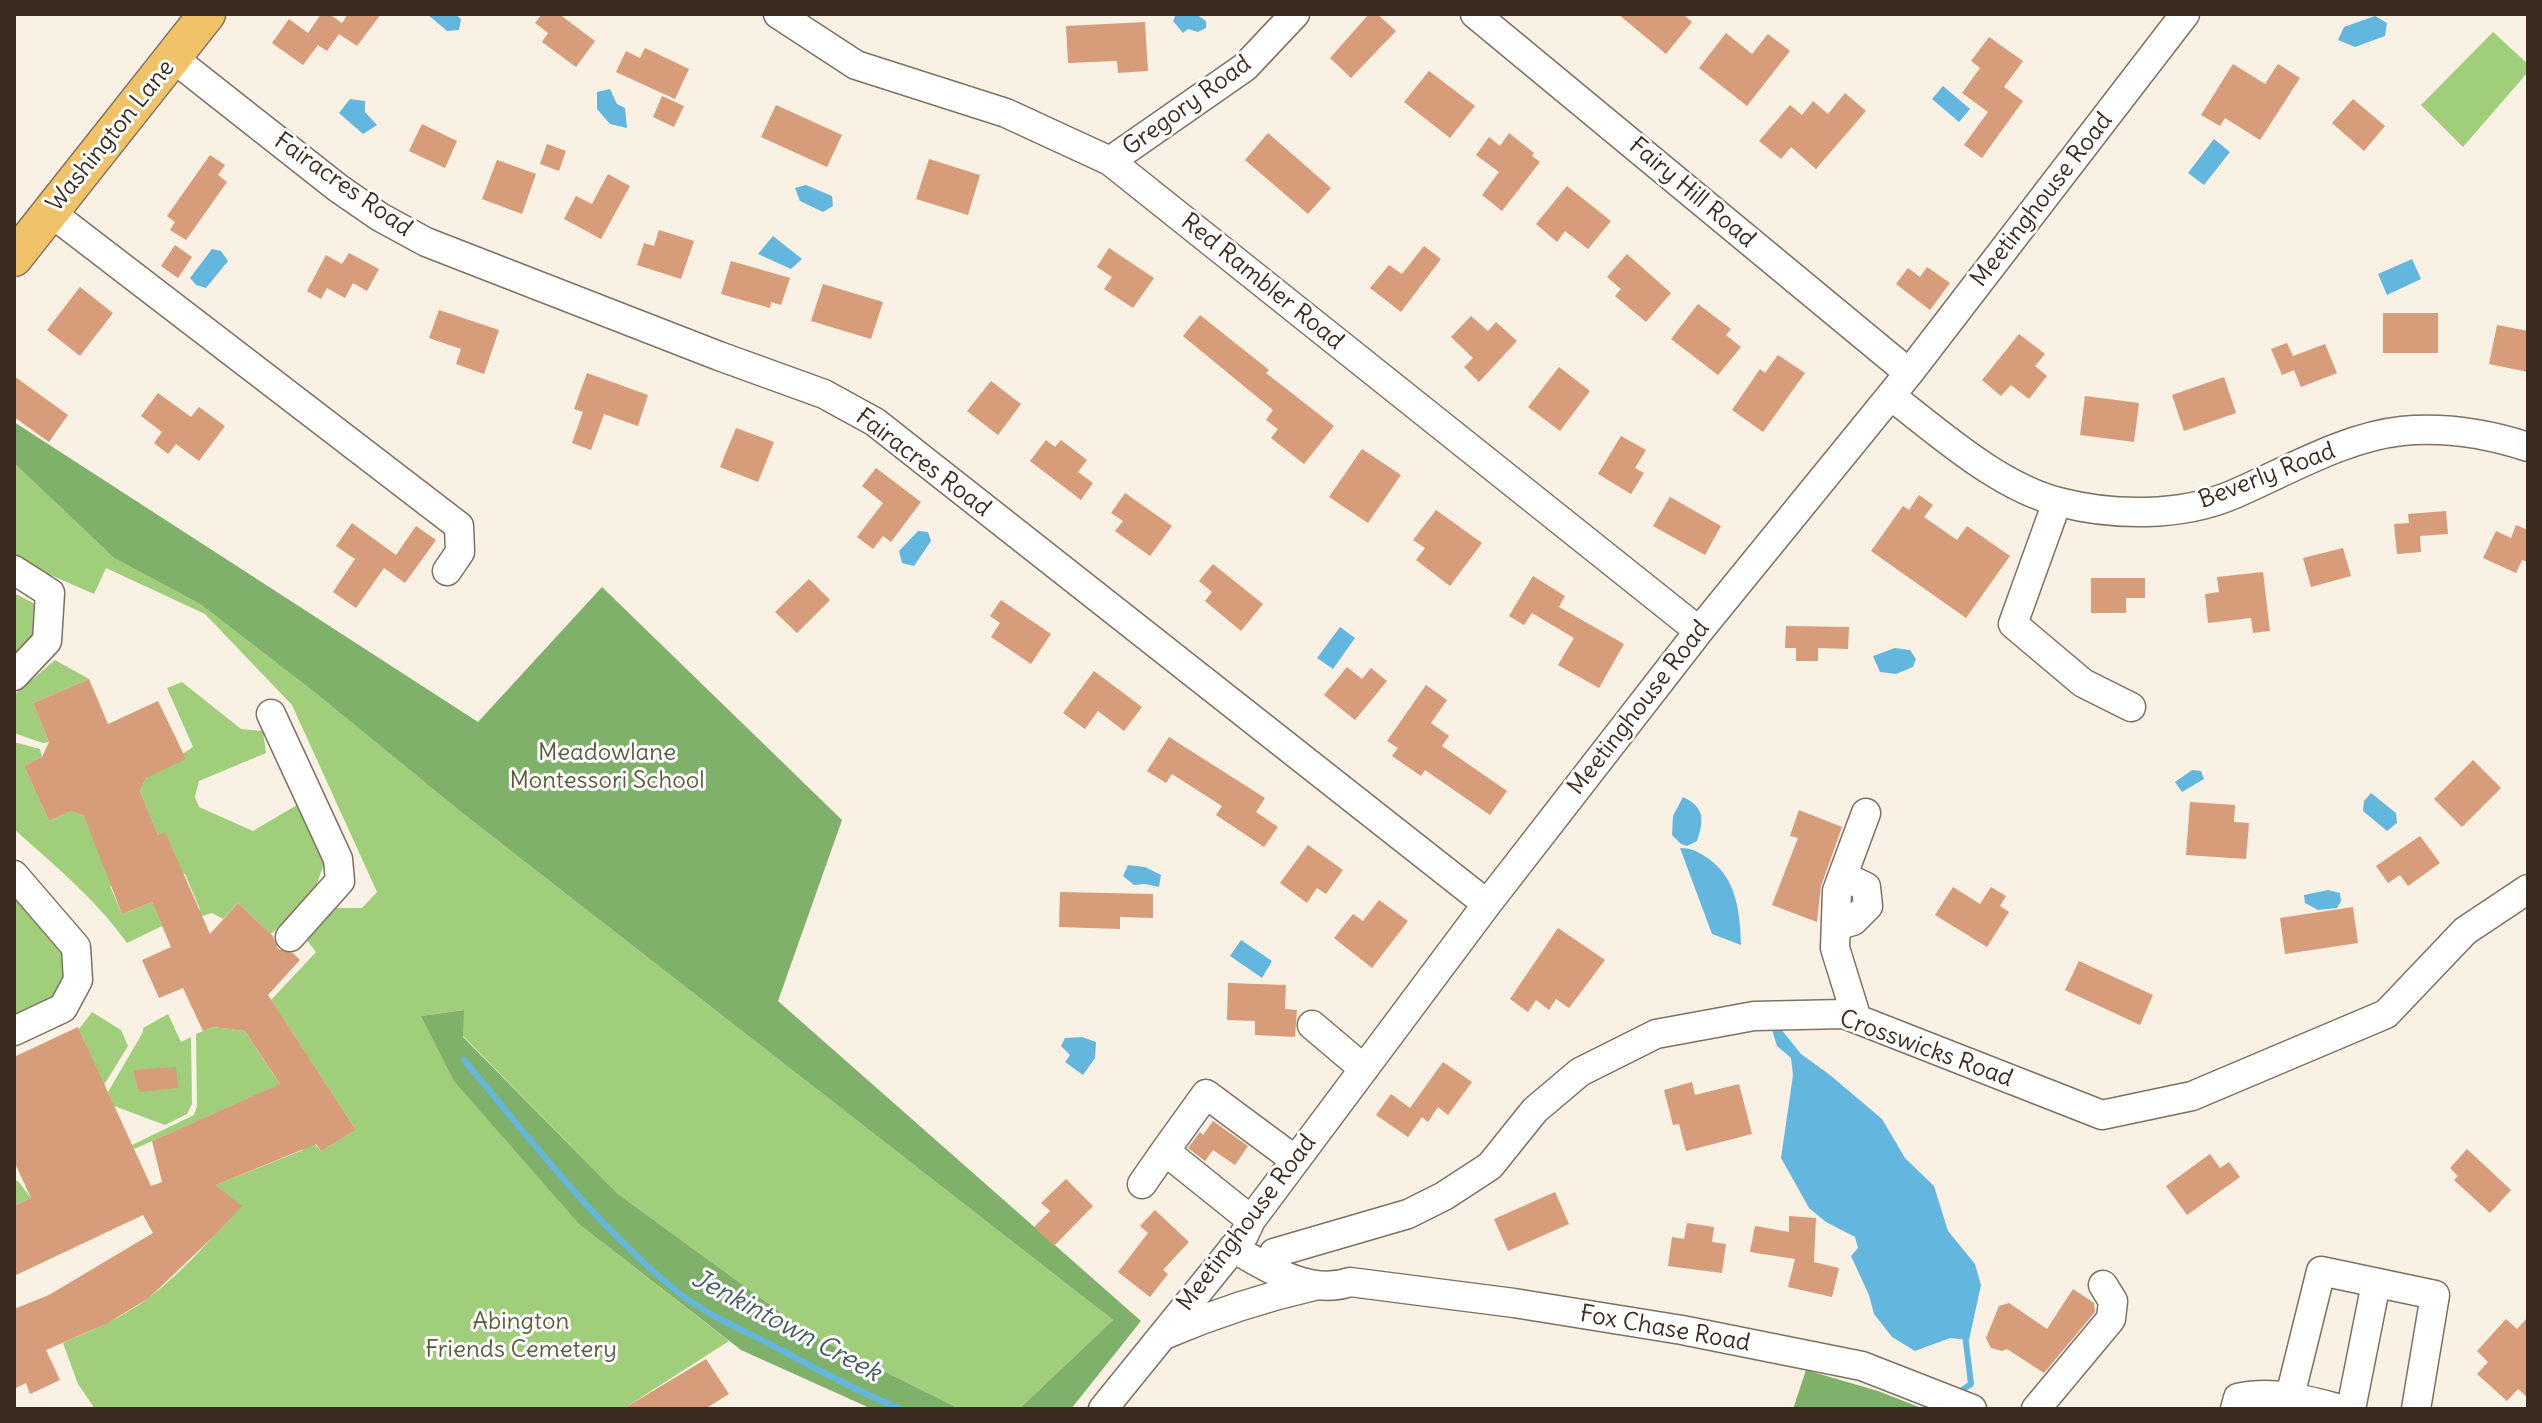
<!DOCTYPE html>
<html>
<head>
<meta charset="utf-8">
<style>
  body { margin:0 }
  #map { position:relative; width:2542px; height:1423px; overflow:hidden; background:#f9f1e3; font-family:Delius,sans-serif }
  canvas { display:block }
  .frame { position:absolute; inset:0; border:16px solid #3b2a1e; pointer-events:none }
</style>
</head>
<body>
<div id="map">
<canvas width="2542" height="1423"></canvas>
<div class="frame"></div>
</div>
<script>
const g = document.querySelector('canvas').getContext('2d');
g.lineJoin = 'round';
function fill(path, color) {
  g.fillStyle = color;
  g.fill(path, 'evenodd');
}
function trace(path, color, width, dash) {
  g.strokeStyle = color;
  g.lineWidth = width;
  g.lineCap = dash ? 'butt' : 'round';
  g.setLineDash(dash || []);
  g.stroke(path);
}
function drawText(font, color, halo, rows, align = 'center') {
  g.font = font + ' Delius,sans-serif';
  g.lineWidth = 6;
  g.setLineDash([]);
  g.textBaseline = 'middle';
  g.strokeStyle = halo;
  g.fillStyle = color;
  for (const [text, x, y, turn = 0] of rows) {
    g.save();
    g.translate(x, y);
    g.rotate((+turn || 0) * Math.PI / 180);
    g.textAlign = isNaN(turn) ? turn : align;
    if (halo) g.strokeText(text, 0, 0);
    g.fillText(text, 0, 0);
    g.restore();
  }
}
const green = new Path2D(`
  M2493,32L2528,64V72L2463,147L2421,105Z
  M14,463L114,558L200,604L313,691L461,812L1113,1320L1019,1409H960L813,1336L618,1194L463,1036V1010L422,1016L580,1225L729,1341L623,1409H95L78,1384L63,1343C92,1330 124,1317 150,1297C183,1271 213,1237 241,1206L216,1185L303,1150L293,1119L321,1151L356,1130L271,1000L316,952L306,939L335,908H362L377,892L292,705L205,614L106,568L94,594L14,559Z
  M14,593L39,606L37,633L14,662Z
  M55,660L89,679L33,703L49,742L43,743L14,733V695Z
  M182,682L241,729L263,731L266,753L199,781L195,797L199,807L253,831L302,802L328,852L307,912L285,921L271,934L238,903L223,919L212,913L199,917L197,911L200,909L185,874L175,877L176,858L165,833L158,835L140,791L146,778L193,747L167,688Z
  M14,742L40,749L42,757L24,766L49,821L71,811L84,816L104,863L138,874L110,886L122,914L152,902L162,926L127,943C95,898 55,866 14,829Z
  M14,895L58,941L66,958V976L50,1002L14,1018Z
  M92,1012L121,1030L128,1046L104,1085L79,1029Z
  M168,1014L181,1042L191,1037L192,1104L187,1114L165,1125L114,1106L108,1092L143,1032V1028Z
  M213,1027L245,1031L285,1092L274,1087L134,1149L132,1145L194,1115L197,1106L196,1034Z
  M14,1180L18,1181L31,1198L14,1206Z`);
const forest = new Path2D(`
  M14,422L478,722L602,587L842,820L778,1001L1141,1321L1071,1409H1019L1113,1320L461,812L313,691L200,604L114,558L14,463Z
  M464,1010L463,1037L618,1194L813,1336L960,1409H872L741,1350L580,1225L454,1081L421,1016Z
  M1806,1370L1878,1391L1924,1409H1793Z`);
const water = new Path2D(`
  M427,14H455L461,19L459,30L447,31Z
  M1176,14H1196L1206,21V28L1198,32L1188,29L1183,33L1173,21Z
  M2375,16L2387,23L2385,36L2355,47L2338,40L2344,27Z
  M1943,86L1970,109L1959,122L1932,99Z
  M610,89L617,104L625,108L627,128L610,124L597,109V92Z
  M350,99L365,101V112L377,125L363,134L339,113Z
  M2214,139L2230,152L2204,185L2188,173Z
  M806,185L832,196L833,206L823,212L800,201L795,188Z
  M773,236L802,259L791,269L758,254Z
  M212,249L221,251L228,261L206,288L196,285L190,278Z
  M2412,259L2421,279L2387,295L2378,274Z
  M918,531L928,532L931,541L914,566L902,563L899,551Z
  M1340,627L1355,638L1333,669L1317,658Z
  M1895,648L1910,650L1916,659L1913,667L1896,674L1880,672L1873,656Z
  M2192,770L2201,771L2204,779L2182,792L2175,782Z
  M2371,793L2396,813L2397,823L2387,831L2363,811L2364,801Z
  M1683,797C1705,807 1704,821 1697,841L1687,846L1681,844L1672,835L1673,816Z
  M1680,848C1693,848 1698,852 1709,859C1737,879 1740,913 1741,945L1712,934Z
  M1128,865L1145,867L1161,875L1159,887L1145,884L1134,885L1123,876Z
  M2328,890L2340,893L2341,901L2337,908L2318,910L2305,903L2304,895Z
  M1241,940L1272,961L1262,978L1230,956Z
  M1781,1029L1801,1054L1830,1075L1882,1119L1905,1158L1934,1186L1948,1231L1975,1264L1981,1285L1969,1340L1950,1338L1915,1351L1892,1337L1874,1314L1869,1295L1851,1256L1858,1248L1855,1237L1826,1222L1809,1208L1781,1158L1793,1075L1791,1058L1777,1046L1772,1030Z
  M1082,1037L1096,1042L1095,1058L1083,1075L1065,1062L1070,1055L1061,1046L1065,1038Z`);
const stream = new Path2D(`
  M464,1060C532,1141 596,1226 679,1293C707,1315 743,1330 775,1347C816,1368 857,1392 901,1409
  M1958,1393L1971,1384L1965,1334`);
const building = new Path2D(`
  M321,14H329L342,23L348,14H381L357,46L339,34L327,51L318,45L303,65L272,43L289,19L308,33Z
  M542,14H559L595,41L576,67L542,42L548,33L535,23Z
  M1369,14H1377L1396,31L1351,78L1330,58Z
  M1618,14H1683L1692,22L1666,54Z
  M1145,22L1148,71L1118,73L1117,61L1068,63L1066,26Z
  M1726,33L1752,54L1768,34L1790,51L1747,106L1699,68Z
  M1989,37L2023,61L2004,87L2023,101L1982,158L1964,145L1988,112L1962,93L1980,68L1971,61Z
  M645,48L689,69L675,99L616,72L626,51L640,58Z
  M2233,64L2265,84L2278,64L2300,78L2260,140L2225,118L2220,126L2201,115Z
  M1429,71L1475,106L1450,138L1404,102Z
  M1845,93L1866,111L1816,169L1791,147L1781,159L1759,141L1790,105L1802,115L1813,101L1828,114Z
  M662,96L684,106L674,127L653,117Z
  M2353,99L2385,126L2364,151L2332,123Z
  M776,105L842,135L827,167L761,137Z
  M422,124L457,141L445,168L409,151Z
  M1268,133L1331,188L1308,214L1245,160Z
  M1509,133L1534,153L1532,156L1540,162L1502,211L1482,195L1499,172L1476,155L1489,137L1500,146Z
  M547,144L566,151L559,171L540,164Z
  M210,155L225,165L218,175L227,182L186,240L170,230L175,222L167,216Z
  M929,159L980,175L968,215L916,199Z
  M497,160L536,174L522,214L482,199Z
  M608,174L630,186L601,239L564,219L576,196L592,204Z
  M1567,186L1611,221L1588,249L1565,231L1557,242L1536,224Z
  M659,230L694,241L681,279L637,265L644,243L654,246Z
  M175,245L192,257L178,278L161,266Z
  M1424,246L1441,259L1401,312L1370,288L1389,265L1402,274Z
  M1109,248L1154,278L1133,308L1104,289L1112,277L1097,267Z
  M349,253L379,269L367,291L353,283L345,298L327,288L321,299L307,291L326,255L342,264Z
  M1627,254L1671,293L1646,322L1615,296L1621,289L1607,277Z
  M731,261L790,278L781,305L771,302L770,308L721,294Z
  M1927,267L1950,283L1930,310L1896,284L1908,268L1920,277Z
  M823,284L883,302L871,339L811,321Z
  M80,287L113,313L80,356L47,330Z
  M1698,304L1731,329L1726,335L1741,347L1718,375L1671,339Z
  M439,310L499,330L484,374L456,364L461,349L429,338Z
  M2383,313H2438V353H2383Z
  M1200,315L1269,370L1266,373L1334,426L1304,464L1271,438L1278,429L1266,420L1273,410L1183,336Z
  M1471,316L1488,331L1496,322L1517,341L1479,382L1464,367L1473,358L1451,337Z
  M2497,325L2528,331V372L2489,364Z
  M2019,334L2045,354L2035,366L2047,376L2029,399L2011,385L2001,396L1982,380Z
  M2287,343L2293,356L2325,344L2337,373L2301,387L2294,370L2282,375L2271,349Z
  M1778,355L1805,373L1763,432L1732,410L1760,369L1765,373Z
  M1559,367L1590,391L1560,431L1528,407Z
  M587,373L648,395L638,426L604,414L591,450L572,443L583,412L574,409Z
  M14,376L68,415L49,442L14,417Z
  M2224,377L2236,413L2184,431L2172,395Z
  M991,381L1021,404L998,435L967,411Z
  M158,393L191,417L199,407L225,426L199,461L176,444L168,454L154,443L162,432L141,416Z
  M2085,396L2139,403L2134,442L2080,435Z
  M736,428L774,442L758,482L720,467Z
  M1621,436L1646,450L1635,468L1644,473L1631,494L1598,474Z
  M1046,440L1055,447L1061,440L1087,460L1078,472L1093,483L1081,500L1030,461Z
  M1362,449L1401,475L1368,523L1329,497Z
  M876,468L921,502L891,542L883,536L873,549L857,537L883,503L862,486Z
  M1125,493L1172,526L1150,556L1115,531L1123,521L1111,513Z
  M1919,495L1933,505L1924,517L1957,540L1967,526L2010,556L1966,618L1871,551L1903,506L1909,510Z
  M1670,497L1721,526L1705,555L1653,526Z
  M1436,510L1482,543L1450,586L1416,560L1425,548L1413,540Z
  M2446,511L2448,534L2420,536L2421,552L2397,554L2394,524L2409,523L2408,514Z
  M352,523L396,555L416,526L436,540L405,583L384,568L356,608L333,592L355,559L336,546Z
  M2516,525L2528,530V562L2522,560L2516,573L2483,558L2496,531L2511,538Z
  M2343,548L2351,576L2311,587L2303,558Z
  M1213,564L1263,604L1241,631L1205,601L1212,592L1199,581Z
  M2263,572L2270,631L2253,633L2251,618L2208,623L2205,594L2219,592L2217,577Z
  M1533,576L1565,596L1559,607L1624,644L1599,688L1558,665L1574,638L1532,613L1524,625L1509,616Z
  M2091,578H2145V598H2126V613H2091Z
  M809,579L830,600L797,633L775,612Z
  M1001,600L1051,634L1031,664L991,637L1000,623L990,616Z
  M1786,626L1849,627L1848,649L1818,648V661H1796V648H1785Z
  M1347,667L1362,679L1371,668L1387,681L1355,720L1324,695Z
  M1094,671L1142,707L1124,731L1098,711L1085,729L1063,713Z
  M89,679L108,724L158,701L186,759L146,778L140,791L158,835L165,832L210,934L238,903L273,936L278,949L293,953L300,960L268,995L356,1130L321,1151L316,1144L216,1185L242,1206L216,1234L149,1298L108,1323L46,1350L60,1380L30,1394L26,1383L14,1389V1309L49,1295L153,1233L143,1215L14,1276V1206L31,1198L14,1161V1057L78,1027L151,1186L162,1182L152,1141L280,1084L245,1031L213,1027L203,1031L183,988L159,998L142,960L171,947L152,902L122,914L84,816L71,811L49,821L24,766L42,757L49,742L33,703Z
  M1426,685L1447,700L1431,723L1449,736L1442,746L1507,791L1490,815L1425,770L1421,776L1392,756L1398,748L1387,741Z
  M1169,737L1265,798L1256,812L1278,827L1264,847L1216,815L1222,806L1172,774L1166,783L1147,771Z
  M2473,760L2501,788L2462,827L2434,799Z
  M2190,802L2235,805L2234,822L2249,823L2246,859L2186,855Z
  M1799,810L1842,827L1821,886L1817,922L1772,905L1798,838L1790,836Z
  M2420,836L2440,863L2408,886L2400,875L2388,883L2376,866Z
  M1308,845L1343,870L1326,894L1317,888L1307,903L1280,883Z
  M1953,887L1980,904L1991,887L2006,896L2000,906L2009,912L1987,947L1935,915Z
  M1060,892L1153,894V918L1120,917V929L1059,927Z
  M1379,900L1408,921L1372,968L1334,938L1353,914L1363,921Z
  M2353,907L2358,943L2285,954L2280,918Z
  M1558,928L1605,960L1569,1008L1556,999L1549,1010L1536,1000L1528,1012L1510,999Z
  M2079,961L2153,995L2140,1025L2065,990Z
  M1228,983L1286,985L1285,1009L1297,1010L1295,1037L1255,1035V1021L1227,1020Z
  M1443,1062L1472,1082L1448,1115L1438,1107L1428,1122L1422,1117L1408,1137L1376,1115L1391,1094L1410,1108Z
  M176,1067L178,1088L139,1092L133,1070Z
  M1692,1082L1695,1095L1739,1084L1752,1134L1686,1151L1679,1124L1673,1125L1664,1090Z
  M1213,1121L1248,1146L1235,1165L1213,1150L1205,1161L1188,1148L1200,1132L1203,1135Z
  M2467,1149L2511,1190L2490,1213L2454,1180L2458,1176L2450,1168Z
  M2210,1154L2220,1168L2229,1162L2240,1177L2187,1215L2166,1186Z
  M1066,1179L1093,1206L1054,1246L1034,1227L1050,1211L1041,1203Z
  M1555,1192L1569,1224L1508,1251L1494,1219Z
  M1155,1210L1189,1242L1163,1270L1168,1274L1150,1297L1118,1272L1148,1233L1140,1226Z
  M1789,1216L1816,1218L1814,1262L1839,1268L1832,1297L1788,1287L1795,1259L1750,1252L1755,1226L1789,1232Z
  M1687,1223L1714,1227L1712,1242L1726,1244L1722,1273L1668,1266L1672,1237L1684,1239Z
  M2073,1289L2094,1303L2095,1312L2044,1373L2007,1349L2002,1351L1991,1348L1986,1338L1999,1306L2009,1303L2047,1329Z
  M2528,1317V1398L2518,1389L2507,1401L2477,1374L2488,1362L2477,1351L2506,1319L2517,1329Z
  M706,1359L729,1394L705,1409H623Z`);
const minor = new Path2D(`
  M778,14L856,65L1006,113L1110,161L1699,631
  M1475,14L1909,373
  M173,58L338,188L380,217L426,242L719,356L824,394L875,422L1487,904
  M1110,161L1245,67L1295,14
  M50,212L459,526L460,552L447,571
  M1891,396C1939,433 1999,487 2059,502C2113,516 2180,517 2232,495C2286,472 2344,437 2402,431C2445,427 2488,434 2528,447
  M2057,502L2013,624L2083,683L2131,707
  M14,570L50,593L47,641L14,676
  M271,714L338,859L340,881L290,937
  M14,875L76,947L78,980L63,1008L14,1031
  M1836,926L1853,921L1868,906L1866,887L1843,876
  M1857,1019L1835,948L1837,891L1866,813
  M1312,1025L1364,1069
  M1142,1184L1165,1151
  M1251,1220L1165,1151L1206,1094L1295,1160
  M1233,1248C1268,1268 1309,1296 1350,1282L1514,1303L1682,1330L1862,1366L1972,1409
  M1274,1253L1408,1214L1444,1196L1490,1166L1535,1110L1580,1072L1656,1034L1754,1016L1844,1014L2102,1115L2192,1096L2386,1014L2465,931L2528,889
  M1164,1335C1213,1314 1261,1298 1314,1286
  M2290,1396L2321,1271L2435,1295L2416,1409
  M1103,1409L1244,1235L1251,1220L1487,904L1699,631L1909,373L2185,14
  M2036,1409L2111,1319L2113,1301L2103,1285
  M2235,1409L2238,1398C2274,1390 2306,1400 2341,1409
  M2351,1409L2376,1283`);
const major = new Path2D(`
  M14,258L207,14`);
const streetNames = [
  ["Gregory Road",1187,106,-36],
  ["Washington Lane",111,136,-51],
  ["Fairacres Road",343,185,35],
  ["Fairy Hill Road",1692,193,40],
  ["Meetinghouse Road",2042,200,-52],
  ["Red Rambler Road",1262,282,39],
  ["Fairacres Road",923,463,37],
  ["Beverly Road",2267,476,-21],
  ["Meetinghouse Road",1639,708,-52],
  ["Crosswicks Road",1926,1049,20],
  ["Meetinghouse Road",1247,1223,-53],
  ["Fox Chase Road",1665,1329,10]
];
const parkNames = [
  ["Meadowlane",607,753],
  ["Montessori School",607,781],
  ["Abington",521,1322],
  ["Friends Cemetery",521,1350]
];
const waterNames = [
  ["Jenkintown Creek",786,1326,28]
];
fill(green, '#a1ce7b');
fill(forest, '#80b16b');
fill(water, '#63b7df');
trace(stream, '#63b7df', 6);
fill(building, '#d79c7a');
trace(minor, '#7e7063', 31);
trace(major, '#7e7063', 39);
trace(minor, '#fff', 28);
trace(major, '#f1c369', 36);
drawText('24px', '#3b2a1e', '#fff', streetNames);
drawText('24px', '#5a5b3a', '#fff', parkNames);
drawText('italic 26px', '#495b62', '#fff', waterNames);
</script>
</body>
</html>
